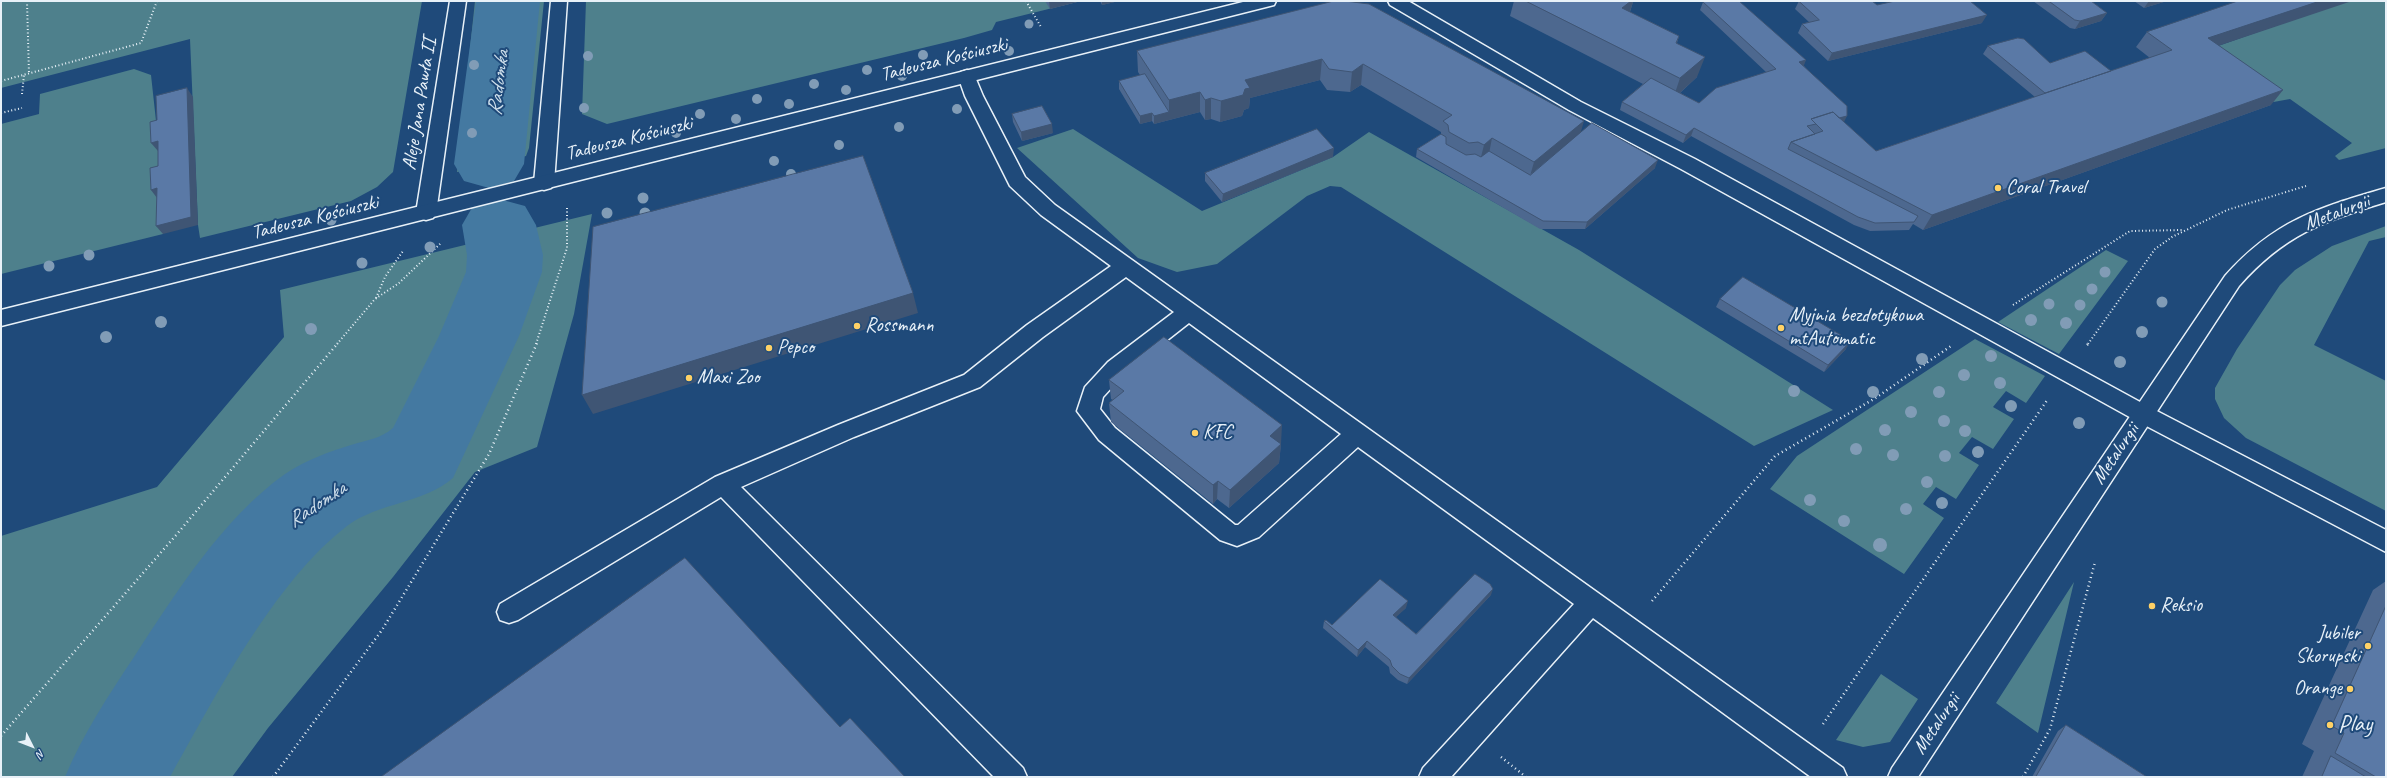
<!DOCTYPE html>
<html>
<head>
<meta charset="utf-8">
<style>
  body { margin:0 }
  #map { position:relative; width:2387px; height:778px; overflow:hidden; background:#1f4a7a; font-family:Caveat,sans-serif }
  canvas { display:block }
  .frame { position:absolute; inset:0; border:2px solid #e8f1f8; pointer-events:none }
  .north { position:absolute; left:12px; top:726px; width:40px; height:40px; -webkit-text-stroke:3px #1f4a7a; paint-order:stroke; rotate:132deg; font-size:11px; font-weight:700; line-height:16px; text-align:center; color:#e8f1f8 }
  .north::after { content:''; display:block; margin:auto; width:14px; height:18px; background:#e8f1f8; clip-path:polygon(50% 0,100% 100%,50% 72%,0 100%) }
</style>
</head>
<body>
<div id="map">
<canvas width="2387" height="778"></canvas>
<div class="frame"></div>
<div class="north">N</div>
</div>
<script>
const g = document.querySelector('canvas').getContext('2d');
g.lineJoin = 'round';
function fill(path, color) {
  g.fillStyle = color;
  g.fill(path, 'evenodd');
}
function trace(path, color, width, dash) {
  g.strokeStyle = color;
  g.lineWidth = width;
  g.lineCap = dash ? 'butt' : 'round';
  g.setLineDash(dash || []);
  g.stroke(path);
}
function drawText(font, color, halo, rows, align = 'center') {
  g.font = font + ' Caveat,sans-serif';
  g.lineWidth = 4;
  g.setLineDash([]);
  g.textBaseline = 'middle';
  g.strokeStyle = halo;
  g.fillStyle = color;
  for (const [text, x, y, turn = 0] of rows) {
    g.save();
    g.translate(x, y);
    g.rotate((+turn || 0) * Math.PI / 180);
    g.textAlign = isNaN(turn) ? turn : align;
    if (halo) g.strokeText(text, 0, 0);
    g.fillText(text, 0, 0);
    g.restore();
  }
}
const green = new Path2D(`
  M1,1H422L393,172L377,187L351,201L200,238L198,225L190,39L1,88Z
  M475,1H503L486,123L478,150L469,170L457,172Z
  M518,1H544L529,148L526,156L506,161L504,141Z
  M586,1H1081L996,22L992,30L964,38L607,124L582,114Z
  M2346,1H2386V148L2339,160L2335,156L2352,143L2290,99L2268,103L2201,52Z
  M134,69L151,75L157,130L164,149L163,234L1,274V124L39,114L40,94Z
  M1073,129L1202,211L1333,157L1369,132L1579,250L1833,410L1754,446L1341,187L1330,186L1307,196L1217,264L1177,272L1138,258L1017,148Z
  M592,214L574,314L537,447L475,472L393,577L268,728L232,777H1V536L157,487L284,337L280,290Z
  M2386,226V237L2369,241L2314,345L2386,381V511L2246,438L2224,418L2215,399V388L2237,349L2280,285L2295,270L2332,246Z
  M2106,250L2128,261L2059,354L1998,322Z
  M1975,339L2045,376L2026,403L2006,391L1993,407L2014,419L1993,449L1972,437L1959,453L1979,465L1956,499L1936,487L1923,504L1944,518L1904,574L1770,489L1797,456Z
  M2074,582L2038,733L1996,703Z
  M1881,674L1918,699L1890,742L1863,747L1836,740Z`);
const river = new Path2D(`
  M476,1H540L524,164L514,181L489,188L464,181L454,164Z
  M499,199L525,206L536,225L543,255L542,272L519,336L453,478C423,504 379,502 347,526C274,582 215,697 170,777H65C83,734 108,696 134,657C175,594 223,518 285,474C306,460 328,452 351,445C367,440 380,439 393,428L439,336L466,272L467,255L462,225L473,206Z`);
const pathFar1 = new Path2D(`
  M27,1L29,74
  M1026,1L1041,27
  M1,81L141,43L157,1
  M22,94L24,75
  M1,113L22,108
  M376,298L385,277L403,251
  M2013,305L2130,231L2183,230
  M337,344L375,299L399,283L441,243
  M536,344L567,248V208
  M2088,344L2155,249L2172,237L2227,210L2306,186`);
const path = new Path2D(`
  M2087,345L2089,343
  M1652,601L1775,456L1874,399L1951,346
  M1823,724L2048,399
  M1,736L177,534L338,343
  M1501,757L1526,777
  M273,777L382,630L489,454L537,343
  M2023,777L2050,729L2095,562`);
const lane = new Path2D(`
  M1388,1H1408L1581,102L1695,159L2151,408L2386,530V552L2135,420L1681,169L1569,110L1390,5Z
  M967,70L973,72L983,96L1025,177L1055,205L1843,768L1847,777H1811L1593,618L1451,777H1419L1423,768L1574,604L1358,447L1259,537L1237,546L1220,540L1099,440L1077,411L1085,387L1108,362L1174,312L1126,277L1043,337L980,387L854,437L741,487L1023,768L1027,777H994L721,497L518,620L509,623L500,620L497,612L500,604L715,477L838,425L964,375L1027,325L1111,266L1041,215L1010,186L965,96L958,76L961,72ZM1189,323L1341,434L1238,525H1235L1115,428L1100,409L1103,397L1124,374Z`);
const street = new Path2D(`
  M450,1H466L436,213L433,218L426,220L419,218L416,213Z
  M551,1H567L554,183L551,188L544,190L537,188L534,183Z
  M2386,188V202C2323,221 2284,235 2239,286L1918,777H1888L1892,768L2225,276C2274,221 2317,208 2386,188Z`);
const secondary = new Path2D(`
  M1247,1H1276L1274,5L1,326V310Z`);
const trees = [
  [1029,24,4.5],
  [1009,51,5],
  [923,55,5],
  [588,56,5],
  [474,65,5],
  [867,70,5],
  [902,76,5],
  [814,84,5],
  [846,90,5],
  [757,99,5],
  [789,104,5],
  [584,108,5],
  [957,109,5],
  [700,114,5],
  [736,119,5],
  [899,127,5],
  [472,133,5],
  [676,133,5],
  [839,145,5],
  [774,161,5],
  [791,174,5],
  [643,198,5.5],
  [607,213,5.5],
  [645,213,5.5],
  [331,220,5.5],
  [430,247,5.5],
  [89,255,5.5],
  [362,263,5.5],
  [49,266,5.5],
  [2105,272,5.5],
  [2092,289,5.5],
  [2162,302,5.5],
  [2049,304,5.5],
  [2080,305,5.5],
  [2031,320,6],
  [161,322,6],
  [2066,323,6],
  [311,329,6],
  [2142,332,6],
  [106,337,6],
  [1991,356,6],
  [1922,359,6],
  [2120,362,6],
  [1964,375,6],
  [2000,383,6],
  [1794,391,6],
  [1873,392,6],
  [1939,392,6],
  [2011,406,6],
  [1911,412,6],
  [1944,421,6],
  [2079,423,6],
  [1885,430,6],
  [1965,431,6],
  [1856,449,6],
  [1978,452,6],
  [1893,455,6],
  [1945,456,6],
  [1927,482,6],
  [1810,500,6],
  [1942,503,6],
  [1906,509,6],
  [1844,521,6],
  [1880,545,7]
];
const wall = new Path2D(`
  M1045,1H1081L1050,9Z
  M1100,1H1119L1102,5Z
  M1334,1L1580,133L1655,168L1585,229H1540L1416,157L1417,149L1441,134V132L1361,85L1350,92L1327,90L1320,80L1250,98L1249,108L1244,110L1242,116L1220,122L1211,119L1205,120L1200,112L1154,124L1152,121L1140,124L1119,89V81L1140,75L1138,72L1137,51Z
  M1514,1H1637L1633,2L1630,12L1679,36L1677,43L1697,77L1680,93L1699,103L1766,72L1700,10L1703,2L1804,66L1844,122L1876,151L2035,97L1983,54L1988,46L2050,63L2111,71L2150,58L2136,47L2147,32L2219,46L2271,105L1923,230L1913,224L1909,230L1870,231L1854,225L1691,136L1683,143L1620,110L1622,102L1643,84L1510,16Z
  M1799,1L1877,5L1982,23L1828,61L1798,33L1802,24L1809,22L1795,9Z
  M2033,1H2091L2107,13L2101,21L2075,29L2070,28Z
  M2134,1H2167L2144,8Z
  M1012,114L1053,133L1022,141L1013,122Z
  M1333,157L1222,202L1205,181V173Z
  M1720,299L1846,349L1824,372L1716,307Z
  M1109,380L1280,444H1281L1279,463L1229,508L1217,499L1213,504L1111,422L1109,403L1113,400L1111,399Z
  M2386,581V777H2302L2314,751L2302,744L2373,590Z
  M1491,595L1407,684L1398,680L1390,673L1389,667L1365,647L1357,657L1323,628L1324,621L1332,625L1406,608L1395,617L1416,634Z
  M2066,725L2147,777H2032L2058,731Z`);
const shadedWall = new Path2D(`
  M1049,1H1081L1050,9Z
  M1102,1H1119L1102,5Z
  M1626,1H1637L1633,2L1627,20L1622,8Z
  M2149,1H2167L2144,8Z
  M2320,1H2352L2197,53L2208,38Z
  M2107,13L2101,21L2075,29L2080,21Z
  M1987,15L1982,23L1828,61L1832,53Z
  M1705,57L1697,77L1673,99L1680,78Z
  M1322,59L1320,80L1250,98L1249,108L1244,110L1242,116L1220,122L1221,101L1245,80Z
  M1806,60L1803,68L1799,62Z
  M1363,64L1361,85L1350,92L1352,72Z
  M187,88L193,97L198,225L163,234L156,226Z
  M2283,90L2271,105L1923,230L1932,215Z
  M1200,92V112L1169,120V100Z
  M1211,98V119L1205,120V100Z
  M1169,112V120L1154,124V116Z
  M1152,113V121L1140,124V116Z
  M1847,116L1843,124H1816Z
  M1584,121L1578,142L1528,183L1534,162Z
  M1052,124L1053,133L1022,141L1021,132Z
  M1694,128L1691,136L1683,143L1686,135Z
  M1492,138L1488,159L1479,165L1484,145Z
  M158,141L164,149L158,151L151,143Z
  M1334,148L1333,157L1222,202L1223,194Z
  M1658,160L1655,168L1585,229L1587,222Z
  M157,188V198L151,190Z
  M913,293L918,313L593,414L582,395Z
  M1851,341L1846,349L1824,372L1828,365Z
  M1282,425L1281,444L1270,436Z
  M1281,444L1279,463L1229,508L1230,490Z
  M1218,481L1217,499L1213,504V485Z
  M1493,589L1491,595L1407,684L1409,678Z
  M1408,601L1406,608L1391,622L1393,615Z
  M1367,641L1365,647L1357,657L1358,650Z`);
const building = new Path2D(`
  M1334,1H1345L1369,4L1584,121L1534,162L1492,138L1484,145L1478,142L1469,143L1449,132L1448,125L1443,121L1452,115L1363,64L1352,72L1329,69L1322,59L1245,80L1250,88L1245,89L1243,95L1221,101L1211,98L1205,100L1200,92L1169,100L1137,51Z
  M1526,1H1631L1622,8L1679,36L1676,43L1705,57L1680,78Z
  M1705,1H1739L1806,60L1799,62L1847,106V116L1839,118L1833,112L1811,119L1816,124L1807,126L1815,134L1791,142L1788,149L1918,216L1914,222L1875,223L1858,217L1694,128L1686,135L1622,102L1651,78L1699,103L1716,88L1776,69L1703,2Z
  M1799,1H1872L1877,5L1895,1H1970L1987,15L1832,53L1802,24L1819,20Z
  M2049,1H2091L2107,13L2080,21L2075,20Z
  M2238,1H2320L2208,38L2283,90L1932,215L1791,142L1823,131L1811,119L1833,112L1876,151L2172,50L2147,32Z
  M2018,38L2024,39L2050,63L2085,51L2111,71L2045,93L1988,46Z
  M1145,74L1169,112L1154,116L1152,113L1140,116L1119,81Z
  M187,88L191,217L156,226L157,188L151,190L150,168L158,166V141L151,143L150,122L157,120L156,96Z
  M1042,106L1052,124L1021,132L1012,114Z
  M1592,123L1658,160L1587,222L1543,221L1417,149L1441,134L1446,137V144L1466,155L1475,154L1481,157L1489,151L1530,175Z
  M1317,129L1334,148L1223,194L1205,173Z
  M863,156L913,293L582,395L593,227Z
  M1743,277L1851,341L1828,365L1720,299Z
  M1164,337L1282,425L1270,436L1281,444L1230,490L1218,481L1213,485L1109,403L1124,391L1109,380Z
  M685,558L840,727L850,718L905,777H381Z
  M1475,574L1490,584L1493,589L1409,678L1400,674L1392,666L1390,660L1367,641L1358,650L1324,621L1326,620L1332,625L1380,579L1408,601L1393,615L1416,634Z
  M2386,606V777H2376L2335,753L2344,733L2332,726Z
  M2066,725L2147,777H2036Z
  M2331,756L2366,777H2322Z`);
const markers = [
  [1998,188,4,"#ffd166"],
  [857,326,4,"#ffd166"],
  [1781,328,4,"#ffd166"],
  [769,348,4,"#ffd166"],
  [689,378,4,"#ffd166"],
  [1195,433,4,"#ffd166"],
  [2152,606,4,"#ffd166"],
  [2368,646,4,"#ffd166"],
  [2350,689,4,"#ffd166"],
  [2330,725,4,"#ffd166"]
];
const streetNames = [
  ["Tadeusza Kościuszki",944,60,-14],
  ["Aleje Jana Pawła II",420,104,-81],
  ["Tadeusza Kościuszki",629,139,-14],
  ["Metalurgii",2337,213,-21],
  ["Tadeusza Kościuszki",315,218,-14],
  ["Metalurgii",2116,454,-56],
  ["Metalurgii",1937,724,-56]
];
const poiNames = [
  ["Coral Travel",2006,188],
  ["Myjnia bezdotykowa",1789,316],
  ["mtAutomatic",1789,339],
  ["Rossmann",865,326],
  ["Pepco",777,348],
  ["Maxi Zoo",697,378],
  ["KFC",1203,433],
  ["Reksio",2160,606],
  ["Jubiler",2360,634,"right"],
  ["Skorupski",2360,657,"right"],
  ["Orange",2342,689,"right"]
];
const waterNames = [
  ["Radomka",499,83,-83],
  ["Radomka",317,505,-34]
];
const nearPoinames = [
  ["Play",2338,725]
];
fill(green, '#4e808c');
fill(river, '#4479a1');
trace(lane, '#e8f1f8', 3);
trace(street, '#e8f1f8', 3);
trace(secondary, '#e8f1f8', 3);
trace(pathFar1, '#e8f1f8', 2, [1, 2.5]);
trace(path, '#e8f1f8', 2.5, [1, 3.5]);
fill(lane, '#1f4a7a');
fill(street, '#1f4a7a');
fill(secondary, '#1f4a7a');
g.fillStyle = '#819cb6';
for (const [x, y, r] of trees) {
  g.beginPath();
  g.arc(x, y, r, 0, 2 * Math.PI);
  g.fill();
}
fill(wall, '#4d688f');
fill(shadedWall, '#3f5574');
fill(building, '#5a79a6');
trace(building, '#3f5574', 1);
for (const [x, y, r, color] of markers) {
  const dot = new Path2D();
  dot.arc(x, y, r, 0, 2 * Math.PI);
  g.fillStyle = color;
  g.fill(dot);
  trace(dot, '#1f4a7a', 1.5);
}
drawText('20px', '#e8f1f8', '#1f4a7a', streetNames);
drawText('20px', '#e8f1f8', '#1f4a7a', poiNames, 'left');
drawText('italic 21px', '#cfdfeb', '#1f4a7a', waterNames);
drawText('24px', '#e8f1f8', '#1f4a7a', nearPoinames, 'left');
</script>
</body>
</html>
